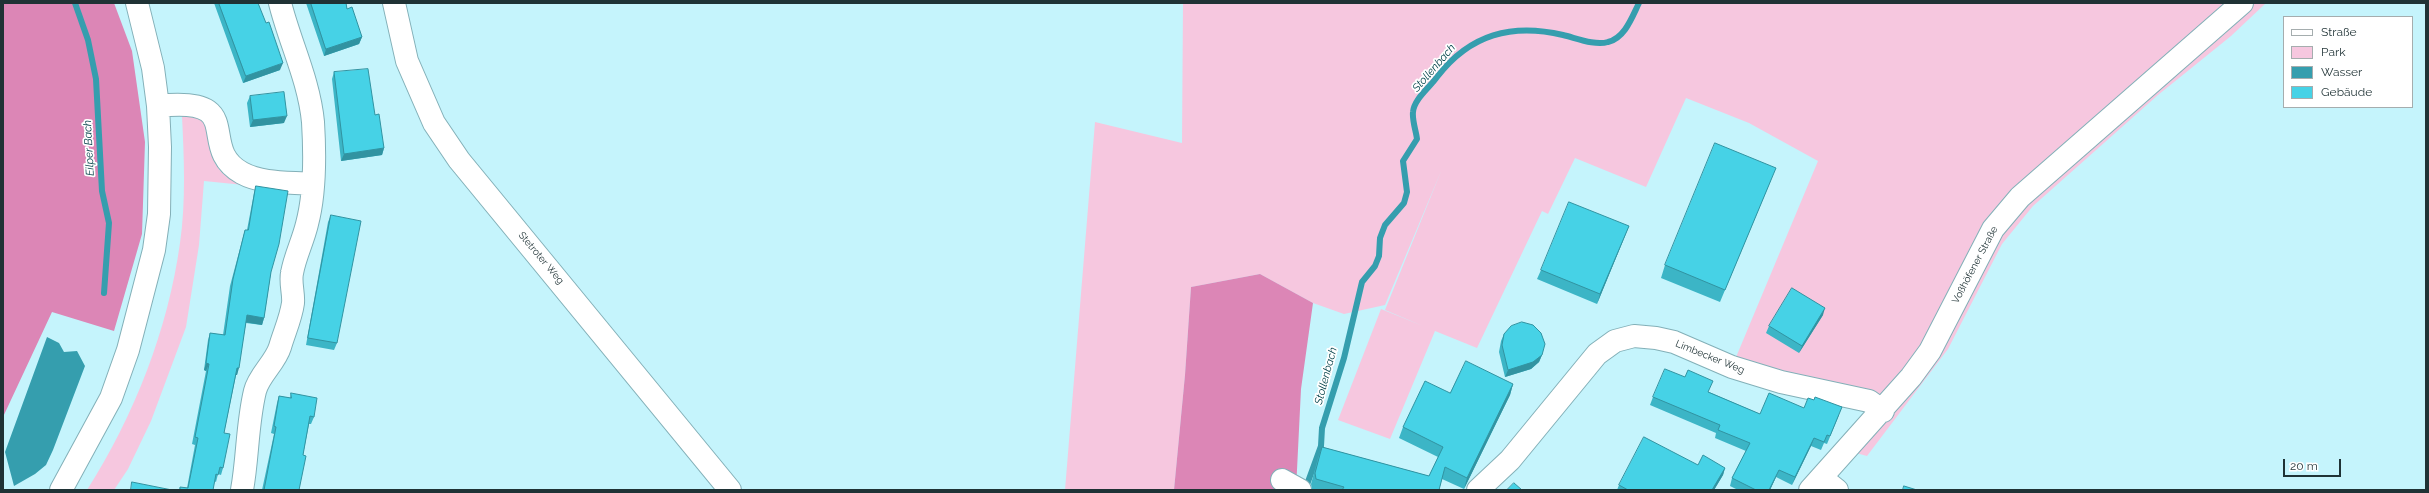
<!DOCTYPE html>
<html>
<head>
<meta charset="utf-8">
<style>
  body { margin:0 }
  #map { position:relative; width:2429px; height:493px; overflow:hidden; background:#c5f4fc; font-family:Raleway,sans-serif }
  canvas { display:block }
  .frame { position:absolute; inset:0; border:4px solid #1f3235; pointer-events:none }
  .legend { position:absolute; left:2283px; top:16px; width:130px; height:92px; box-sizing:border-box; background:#fff; border:1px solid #a5adae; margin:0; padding:5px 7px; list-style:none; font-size:12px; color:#1f3235 }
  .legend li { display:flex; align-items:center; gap:8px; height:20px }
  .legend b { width:20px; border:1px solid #a5adae }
  .scale { position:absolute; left:2283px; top:459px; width:58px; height:18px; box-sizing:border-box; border:2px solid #1f3235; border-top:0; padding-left:5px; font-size:12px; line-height:14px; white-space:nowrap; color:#1f3235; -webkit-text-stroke:3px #fff; paint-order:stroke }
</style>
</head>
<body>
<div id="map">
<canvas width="2429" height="493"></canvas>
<div class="frame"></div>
<ul class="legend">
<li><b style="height:5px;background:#fff"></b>Straße</li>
<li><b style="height:11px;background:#f6c7df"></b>Park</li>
<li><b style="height:11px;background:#359eae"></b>Wasser</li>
<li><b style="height:11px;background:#46d2e6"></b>Gebäude</li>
</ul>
<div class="scale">20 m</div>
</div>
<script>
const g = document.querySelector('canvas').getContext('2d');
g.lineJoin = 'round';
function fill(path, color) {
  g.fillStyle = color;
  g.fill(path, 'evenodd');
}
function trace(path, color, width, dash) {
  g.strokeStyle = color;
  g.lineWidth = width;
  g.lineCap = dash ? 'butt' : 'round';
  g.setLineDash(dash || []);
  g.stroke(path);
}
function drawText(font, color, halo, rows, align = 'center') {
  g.font = font + ' Raleway,sans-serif';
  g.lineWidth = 3.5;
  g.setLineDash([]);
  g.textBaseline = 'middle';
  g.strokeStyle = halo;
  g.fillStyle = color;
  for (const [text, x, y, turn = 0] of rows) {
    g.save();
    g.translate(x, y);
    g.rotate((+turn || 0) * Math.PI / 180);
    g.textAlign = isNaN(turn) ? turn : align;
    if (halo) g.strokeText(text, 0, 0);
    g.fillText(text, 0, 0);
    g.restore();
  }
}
const green = new Path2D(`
  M1183,3H2229L2033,174L1923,346L1882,395L1734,362L1818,161L1749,123L1686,98L1646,187L1575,158L1548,214L1542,211L1477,348L1435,331L1390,439L1338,420L1381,309L1423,326L1385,310L1442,169L1385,305L1344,314L1313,303L1260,274L1191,287L1185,375L1174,490H1065L1095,122L1182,143Z
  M2255,3H2266L2231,36L2158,95L2033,206L2002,244L1948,349L1867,456L1856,453L2012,218Z
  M190,115L205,122C216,153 205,170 244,185L204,181L199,245L186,327L151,421L128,469L114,490H87C134,416 168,330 180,243C186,201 184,158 182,116Z`);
const forest = new Path2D(`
  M3,3H114L132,51L145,142L142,234L114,331L52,312L3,417Z
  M1260,274L1313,303L1301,389L1296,490H1174L1185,375L1191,287Z`);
const water = new Path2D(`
  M47,337L59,343L64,352L77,351L85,366L53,450L46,465L35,474L14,486L5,452Z`);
const stream = new Path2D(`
  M75,3L88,40L96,79L102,191L109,223L104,293
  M1305,490L1321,446L1322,428L1344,358L1362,282L1375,266L1379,256L1380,238L1385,225L1404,203L1407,192L1403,161L1417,139C1416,131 1412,120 1413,112C1414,99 1430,87 1437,77C1470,34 1512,23 1563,35C1576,38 1595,46 1608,42C1625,38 1632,17 1639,3`);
const minor = new Path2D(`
  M394,3L407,61L434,123L459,160L730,490
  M158,106C250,96 195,147 242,173C262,184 290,182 312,184
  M1822,478L1837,490
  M1282,480L1300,490
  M61,490L111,398L128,350L154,250L159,214L160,147L158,106L153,68L137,3
  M242,490C248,457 247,424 255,391C259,375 275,363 280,347C284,333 291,318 293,303C294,294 290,283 292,273C295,256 303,241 307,224C315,194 315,154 313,122C309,80 290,43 280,3
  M1478,490L1510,460L1597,354L1615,341L1634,336L1656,338L1674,342L1732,367L1781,382L1869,401L1883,411
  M1810,490L1911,377L1930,351L1993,229L2020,197L2242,3`);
const wall = new Path2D(`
  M214,3H258L280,70L243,83Z
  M306,3H346L347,9L362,37L359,44L324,56Z
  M334,72L375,115L384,148L382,155L341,161L332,79Z
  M250,96L284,123L250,127L247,103Z
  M1771,180L1720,302L1661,278L1665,265Z
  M256,186L271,272L264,318L262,325L246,323L237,375H236L224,433L223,468L221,475L218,474L216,482L214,481L213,490H179L180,487L187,488L195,445L192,444L206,371L204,370L208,340L210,333L223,335L230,286L243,237L245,230H247L254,193Z
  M331,215L337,343L334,350L306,345L328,222Z
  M1629,226L1597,304L1537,279L1541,270Z
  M1823,315L1799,353L1766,333L1769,326Z
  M1504,334L1542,355L1539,362L1531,369L1505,377L1499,352L1501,341Z
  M1513,384L1510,395L1464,489L1442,479L1439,490H1312L1311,484L1318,458L1322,447L1429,476L1438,457L1399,438L1403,427L1450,393Z
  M1709,392L1760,414L1804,408L1839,415L1827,444L1824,443L1821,450L1811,446L1792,485L1776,477L1770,490H1738L1730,486L1732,478L1746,451L1715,438L1716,433L1650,405L1653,397Z
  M291,393L314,417L311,424H309L303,455L299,490H262L274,434L271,433L277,403L279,396L290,398Z
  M1698,465L1725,468L1723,475L1714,490H1617L1619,485Z`);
const shadedWall = new Path2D(`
  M362,37L359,44L324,56L326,49Z
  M283,63L280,70L243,83L246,76Z
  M287,116L284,123L250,127L253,120Z
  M384,148L382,155L341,161L344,154Z
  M1629,226L1625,236L1597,304L1600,294Z
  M1825,308L1823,315L1799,353L1802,346Z
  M247,315L264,318L262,325L244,322Z
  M1542,355L1539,362L1531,369L1505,377L1508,370Z
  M206,363L209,364L206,371L204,370Z
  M237,368H239L237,375H234Z
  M1513,384L1510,395L1464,489L1467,478Z
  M1814,438L1811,446L1792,485L1795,477Z
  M1725,468L1723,475L1714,490H1712Z
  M1779,470L1776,477L1770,490H1769Z`);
const building = new Path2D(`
  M219,3H258L266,23L269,22L283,63L246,76Z
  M311,3H346L347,9L352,7L362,37L326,49Z
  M368,69L375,115L379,114L384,148L344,154L334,72Z
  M284,92L287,116L253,120L250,96Z
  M1715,143L1776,168L1725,290L1665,265Z
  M256,186L288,191L279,244L271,272L264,318L247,315L239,368H237L224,433L230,434L223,468L220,467L218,475L216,474L213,490H180V487L188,488L198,438L195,437L209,364L206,363L210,333L225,335L233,279L245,230H248Z
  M1569,202L1629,226L1600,294L1541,270Z
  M331,215L361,221L337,343L308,338Z
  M1792,288L1825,308L1802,346L1769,326Z
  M1522,322L1533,325L1541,333L1545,344L1542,355L1533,362L1508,370L1502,345L1504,334L1511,326Z
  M1466,361L1513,384L1467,478L1445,467L1439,490H1342L1344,487L1316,479L1315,473L1322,447L1429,476L1443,447L1403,427L1425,381L1450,393Z
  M1665,369L1685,377L1688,370L1713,381L1708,392L1760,414L1769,393L1804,408L1808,398L1814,400L1815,397L1842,407L1830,436L1827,435L1824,442L1814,438L1795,477L1779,470L1769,490H1756L1732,478L1750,443L1718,430L1720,425L1653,397Z
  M291,393L317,398L314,417L310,416L303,455L306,456L299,490H264L276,427L274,426L279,396L291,398Z
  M1644,437L1698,465L1703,455L1725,468L1712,490H1628L1619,485Z
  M132,482L172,490H131Z
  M1514,483L1522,490H1507Z
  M1904,486L1917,490H1903Z`);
const streetNames = [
  ["Stetroter Weg",541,258,50],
  ["Voßhöfener Straße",1975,265,-62],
  ["Limbecker Weg",1710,357,22]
];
const waterNames = [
  ["Stollenbach",1434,68,-49],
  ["Eilper Bach",89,148,-93],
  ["Stollenbach",1326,376,-75]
];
fill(green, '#f6c7df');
fill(forest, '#dc86b6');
fill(water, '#359eae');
trace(stream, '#359eae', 6);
trace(minor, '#83b0b8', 24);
trace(minor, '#fff', 22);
fill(wall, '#3cb5c6');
fill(shadedWall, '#3193a1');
fill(building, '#46d2e6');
trace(building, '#3193a1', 1);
drawText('10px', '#1f3235', '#fff', streetNames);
drawText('italic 11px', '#004048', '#fff', waterNames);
</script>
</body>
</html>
